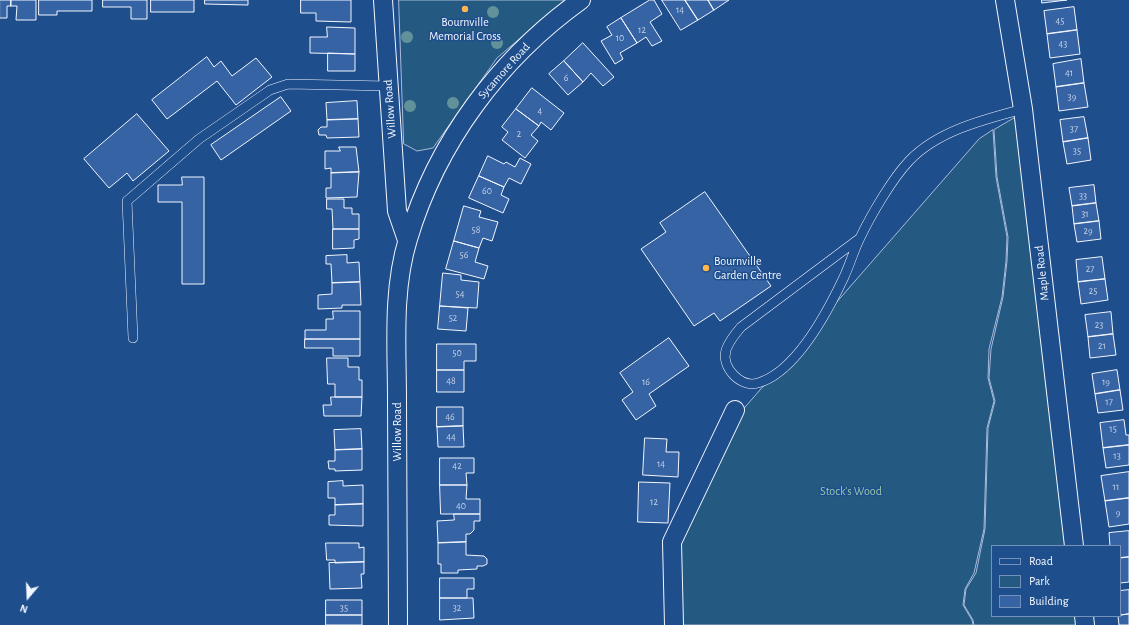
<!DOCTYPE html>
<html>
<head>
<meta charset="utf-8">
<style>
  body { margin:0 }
  #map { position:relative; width:1129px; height:625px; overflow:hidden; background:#1f4e8c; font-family:"Alegreya Sans",sans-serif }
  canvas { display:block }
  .legend { position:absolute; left:991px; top:545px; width:130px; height:72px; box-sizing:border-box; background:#1f4e8c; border:1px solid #7391ba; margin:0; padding:5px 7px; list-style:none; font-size:12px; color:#f2f6ff }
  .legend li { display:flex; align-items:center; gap:8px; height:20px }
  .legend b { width:20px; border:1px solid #7391ba }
  .north { position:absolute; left:8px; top:577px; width:40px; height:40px; -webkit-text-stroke:3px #1f4e8c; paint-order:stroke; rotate:199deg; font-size:11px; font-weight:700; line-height:16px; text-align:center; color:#f2f6ff }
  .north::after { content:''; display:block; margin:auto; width:14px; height:18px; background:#f2f6ff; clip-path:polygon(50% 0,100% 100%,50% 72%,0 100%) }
</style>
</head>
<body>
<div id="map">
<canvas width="1129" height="625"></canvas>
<ul class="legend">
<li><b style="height:5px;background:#1f4e8c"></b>Road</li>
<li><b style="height:11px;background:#245a82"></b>Park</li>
<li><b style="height:11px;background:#3563a3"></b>Building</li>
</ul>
<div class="north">N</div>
</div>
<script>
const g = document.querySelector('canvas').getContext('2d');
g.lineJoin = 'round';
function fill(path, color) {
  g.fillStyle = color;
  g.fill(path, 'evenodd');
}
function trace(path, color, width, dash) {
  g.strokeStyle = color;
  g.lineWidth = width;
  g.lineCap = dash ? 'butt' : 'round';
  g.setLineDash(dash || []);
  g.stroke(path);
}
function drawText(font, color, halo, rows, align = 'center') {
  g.font = font + ' "Alegreya Sans",sans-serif';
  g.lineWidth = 3;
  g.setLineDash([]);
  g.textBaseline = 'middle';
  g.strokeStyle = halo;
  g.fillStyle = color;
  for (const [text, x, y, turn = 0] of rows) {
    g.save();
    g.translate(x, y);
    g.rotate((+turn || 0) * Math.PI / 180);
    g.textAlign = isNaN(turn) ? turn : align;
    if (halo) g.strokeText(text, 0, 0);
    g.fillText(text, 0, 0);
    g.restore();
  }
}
const green = new Path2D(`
  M399,0H565L497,58L433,148L417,151L404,144Z
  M1023,113L1070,546H992V616H1076V625H974L973,620L964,605L966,589L976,573L985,529L988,428L995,401L989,378L991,349L1003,297L1007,261L1008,237L997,177L994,130Z
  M993,130L996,177L1007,237L1006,261L1002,297L989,349L988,378L994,401L987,428L984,529L974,573L965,589L963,605L972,620L973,625H680L678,543L739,414L979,139Z`);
const building = new Path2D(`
  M0,0H11V6H7V18H0Z
  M11,0H36V20H16L17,6H11Z
  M39,0H92V11H57V15H39Z
  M103,0H147V19H131V7H103Z
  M151,0H194V12H151Z
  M205,0H248V5L205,4Z
  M301,0H351V22L316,21V13H301Z
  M650,0H654L662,14L650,22L662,41L652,46L646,37L637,43L621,18Z
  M662,0H685L698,20L681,30Z
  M685,0H708L714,10L698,20Z
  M708,0H729L714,10Z
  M1042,0H1067L1042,3Z
  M1074,7L1077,30L1047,34L1044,11Z
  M621,18L637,43L620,53L623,59L615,64L601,41L612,35L607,27Z
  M327,27L355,28V54L310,53V37H327Z
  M1077,30L1080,54L1050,58L1047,34Z
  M583,43L614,77L603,86L591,73L583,82L564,61Z
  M328,53L355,54V71H328Z
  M207,57L214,67L221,61L232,76L256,58L272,77L236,105L217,81L167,119L152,100Z
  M1081,59L1084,83L1056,87L1053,64Z
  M564,61L583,82L568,95L549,74Z
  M1084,83L1088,107L1059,111L1056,87Z
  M532,88L564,113L551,130L541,122L539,126L516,109Z
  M281,97L291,111L221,160L211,145Z
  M357,101L358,119L327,120L326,103Z
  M516,109L539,126L531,135L538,141L525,158L502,140L508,132L502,127Z
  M137,114L169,151L133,181L127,173L109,188L84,159Z
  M1084,117L1088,138L1063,142L1060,120Z
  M358,119L359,137L327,138L326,135H319L318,130L321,127H327V120Z
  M1088,138L1091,160L1067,164L1063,142Z
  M339,147H356L359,172L331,173V168L325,169V151H340Z
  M488,156L504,164L506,162L515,167L520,158L531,164L521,184L509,178L504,187L479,176Z
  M359,172L357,197L326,198V188H331V173Z
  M479,176L504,187L501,195L509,199L503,213L469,198Z
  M182,177H204V284H182V202H158V185H182Z
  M1094,185L1096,203L1072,206L1069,188Z
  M705,192L771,286L720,321L714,313L694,326L641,249L666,232L660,223Z
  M327,199H344V208H352V214H359V229H333L332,209H327Z
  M1096,203L1099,221L1074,224L1072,206Z
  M464,206L481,211L479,217L498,222L492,241L483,238L479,248L454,241Z
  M1099,221L1101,239L1077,242L1074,224Z
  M333,229H359V239L354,240V248L333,249Z
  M454,241L479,248L475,262L488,266L484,279L446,269Z
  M347,255V263L359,262L360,282L332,283L331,264H326V256Z
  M1102,257L1105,279L1078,282L1076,260Z
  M443,273L461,275V280L479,282L477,308L440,306Z
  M1105,279L1108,300L1081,304L1078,282Z
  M360,282L361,305H342V308L318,309V295L332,294V283Z
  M440,306L468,308L466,331L438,329Z
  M333,311H360V339H305V330H326V319H333Z
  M1111,312L1113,334L1088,337L1085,315Z
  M1113,334L1116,355L1090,358L1088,337Z
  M669,338L689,366L649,394L656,406L636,420L622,400L633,392L620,373Z
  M305,339H360V356H333V348H305Z
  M437,344H476V361H464V370H437Z
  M327,358H348V367H359V380H362V397H335V384H328Z
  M437,370H464V392H437Z
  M1117,370L1120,390L1095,394L1092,374Z
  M1120,390L1123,410L1098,413L1095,394Z
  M331,397H362L361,416H324L323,405H331Z
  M437,407H463V426L437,427Z
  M1124,420L1126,435H1129V445L1103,448L1100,423Z
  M463,426L464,447H438L437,427Z
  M361,429L362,449L335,450L334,430Z
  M645,438L667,439L666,452H679L678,477L643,475Z
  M1129,445V465L1106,468L1103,448Z
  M362,449V470L335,471V469H329L328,461H335V450Z
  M440,458H474V473H466L467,485H440Z
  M1129,472V498L1105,501L1101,476Z
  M343,481V486L363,485V504L335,505V498H328V482Z
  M639,482L670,483L668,523L638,522Z
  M440,485H467L466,499H480V514H441Z
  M1129,498V524L1109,527L1105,501Z
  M363,504V526L329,525V515H335V505Z
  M454,514H480V521H474V530L470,534H466V542L438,543L437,521L454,520Z
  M1129,531V557L1120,558V546H1110L1109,533Z
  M466,542V555L484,556L487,559V564L483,566H477V569L458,570V573H441V564H438V543Z
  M326,543H359V548L364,547V562L335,563V560H327Z
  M1129,557V582L1120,583V558Z
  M364,562V574H361L362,588L330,589L329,563Z
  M440,578H474V589H467V598H440Z
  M1129,590V614L1120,615V591Z
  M440,598H473L474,618L440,620Z
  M326,600H362V615H326Z
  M1129,614V625H1119L1118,616Z
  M326,615H362V625H326Z`);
const service = new Path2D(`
  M860,238L741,327C735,334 729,341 726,350C721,368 741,388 758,383C796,372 828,311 844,277C850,264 854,250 860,238C871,215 892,179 909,161C937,131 985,119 1023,109
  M133,338L127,201L199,139L270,90L288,84L388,86`);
const minor = new Path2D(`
  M383,0L397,211L407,240
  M1005,0L1023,109L1074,546
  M1084,616L1085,625
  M398,625C398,550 397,475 397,400C397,347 392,291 408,239C437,142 499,59 581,0
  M674,625L672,542L735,410`);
const trees = [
  [493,12],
  [407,37],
  [497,43],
  [453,103],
  [410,106]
];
const markers = [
  [465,9,4,"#ffb74d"],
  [706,268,4,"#ffb74d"]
];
const numberNames = [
  ["14",680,10],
  ["45",1060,21],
  ["12",642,30],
  ["10",620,38],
  ["43",1063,44],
  ["41",1069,73],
  ["6",566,78],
  ["39",1072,97],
  ["4",540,111],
  ["37",1074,129],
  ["2",519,134],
  ["35",1077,151],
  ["60",487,191],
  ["33",1083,196],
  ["31",1085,214],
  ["58",476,230],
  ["29",1088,231],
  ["56",464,255],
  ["27",1090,269],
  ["25",1093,291],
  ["54",460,294],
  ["52",453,318],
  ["23",1099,325],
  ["21",1102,346],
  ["50",457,353],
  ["48",451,381],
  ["16",646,382],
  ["19",1106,382],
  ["17",1109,402],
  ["46",450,417],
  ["15",1113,429],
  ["44",451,437],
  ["13",1117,456],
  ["14",661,464],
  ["42",457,466],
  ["11",1116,487],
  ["12",654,502],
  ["40",461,506],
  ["9",1118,513],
  ["35",344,608],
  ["32",457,608]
];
const poiNames = [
  ["Bournville",465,22],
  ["Memorial Cross",465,36],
  ["Bournville",714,261,"left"],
  ["Garden Centre",714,275,"left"]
];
const streetNames = [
  ["Sycamore Road",504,71,-48],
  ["Willow Road",390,109,-94],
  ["Maple Road",1042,273,-96],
  ["Willow Road",397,432,-90]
];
const parkNames = [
  ["Stock's Wood",851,491]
];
fill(green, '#245a82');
trace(green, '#a8bbd7', 1);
fill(building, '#3563a3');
trace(building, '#f2f6ff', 1);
trace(service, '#f2f6ff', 10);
trace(minor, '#f2f6ff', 20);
trace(service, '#1f4e8c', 9);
trace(minor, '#1f4e8c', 18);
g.fillStyle = '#61919a';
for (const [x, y] of trees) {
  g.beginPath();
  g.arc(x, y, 6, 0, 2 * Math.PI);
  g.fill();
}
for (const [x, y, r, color] of markers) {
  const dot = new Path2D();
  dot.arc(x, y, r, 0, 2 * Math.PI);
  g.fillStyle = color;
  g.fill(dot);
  trace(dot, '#1f4e8c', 1.5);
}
drawText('10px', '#c3d1e8', null, numberNames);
drawText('12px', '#f2f6ff', '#1f4e8c', poiNames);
drawText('12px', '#f2f6ff', '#1f4e8c', streetNames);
drawText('12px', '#97c8a6', '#1f4e8c', parkNames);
</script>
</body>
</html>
